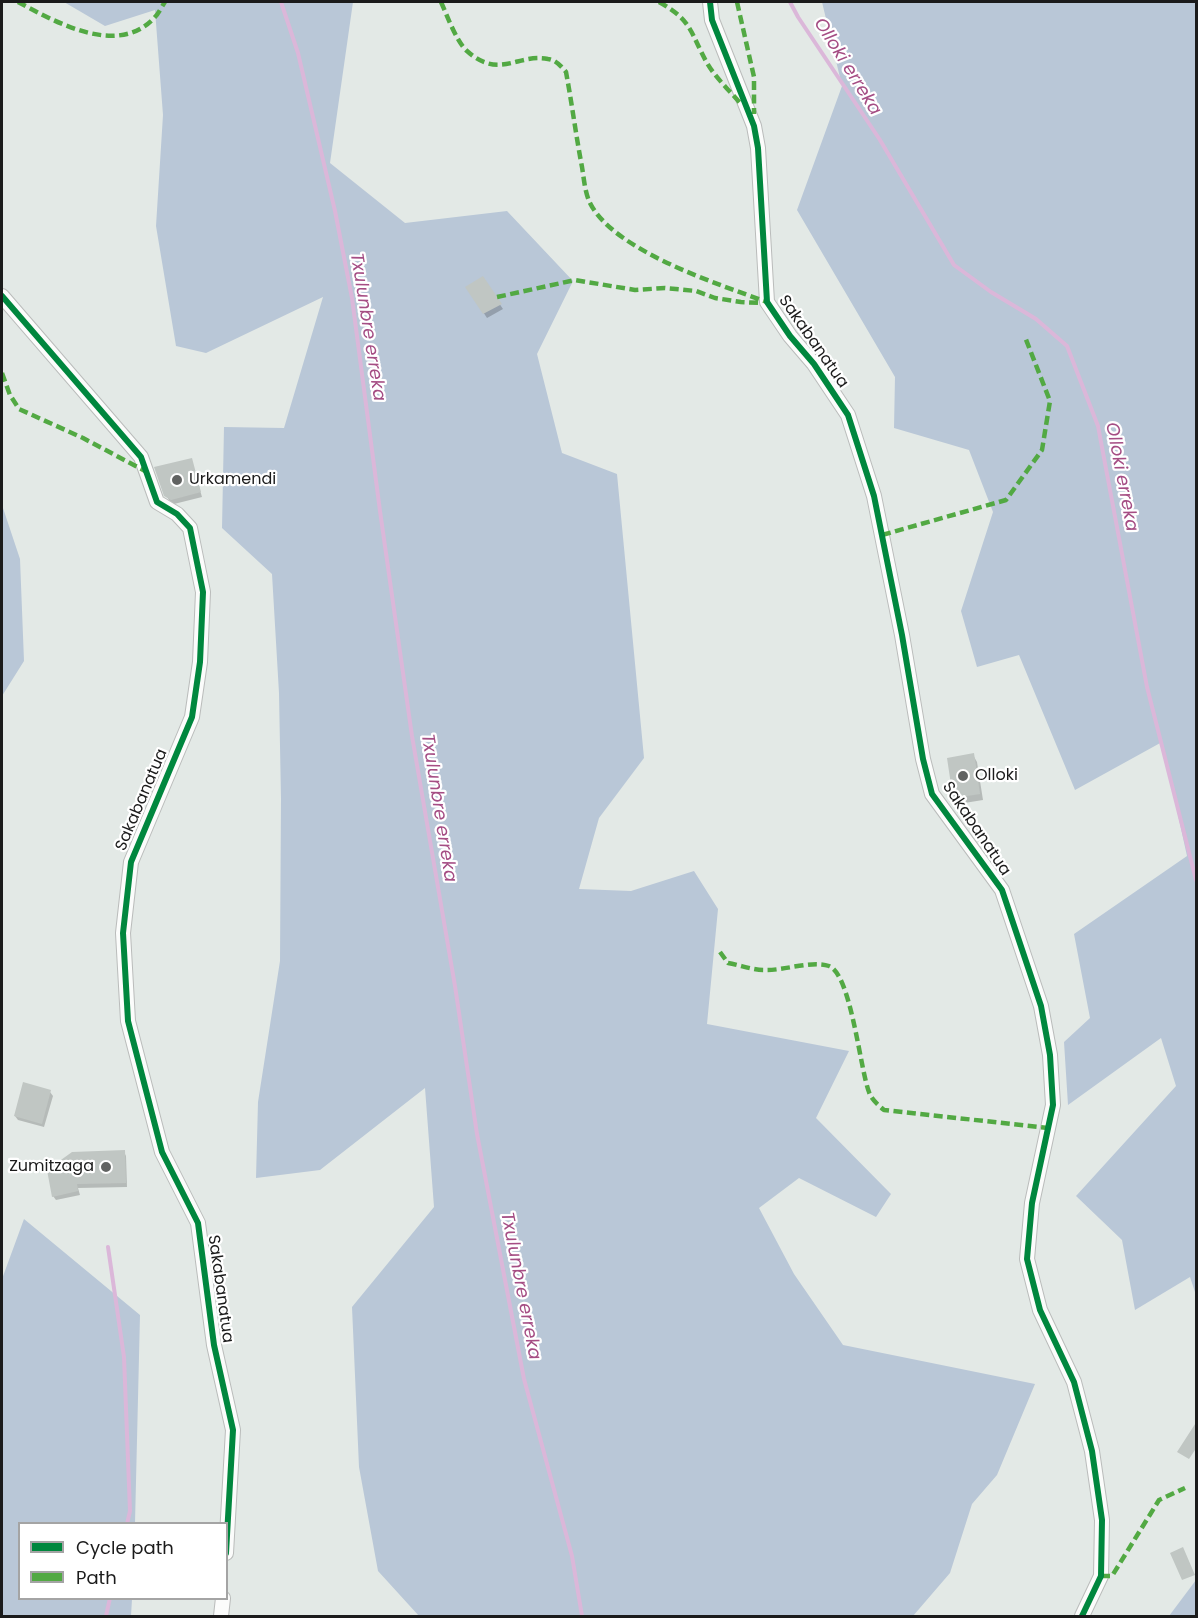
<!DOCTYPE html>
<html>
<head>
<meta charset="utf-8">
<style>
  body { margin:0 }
  #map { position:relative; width:1198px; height:1618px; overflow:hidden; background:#e3e9e6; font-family:Poppins,sans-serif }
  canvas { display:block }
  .frame { position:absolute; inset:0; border:3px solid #1b1b1b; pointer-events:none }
  .legend { position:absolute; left:18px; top:1522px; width:210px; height:78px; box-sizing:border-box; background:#fff; border:2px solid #a4a4a4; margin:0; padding:8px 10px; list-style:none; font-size:18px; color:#1b1b1b }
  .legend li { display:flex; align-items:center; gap:12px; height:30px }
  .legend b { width:30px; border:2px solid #a4a4a4 }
</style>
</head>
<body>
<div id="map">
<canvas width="1198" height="1618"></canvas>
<div class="frame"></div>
<ul class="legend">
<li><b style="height:8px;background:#00873e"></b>Cycle path</li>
<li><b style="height:8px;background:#52a943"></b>Path</li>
</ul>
</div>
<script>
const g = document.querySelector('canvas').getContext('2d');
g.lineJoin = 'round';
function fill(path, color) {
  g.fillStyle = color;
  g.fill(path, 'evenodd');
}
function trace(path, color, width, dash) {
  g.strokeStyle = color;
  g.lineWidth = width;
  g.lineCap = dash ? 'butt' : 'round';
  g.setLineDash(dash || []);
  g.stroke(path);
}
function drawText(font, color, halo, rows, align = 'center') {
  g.font = font + ' Poppins,sans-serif';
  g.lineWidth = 4.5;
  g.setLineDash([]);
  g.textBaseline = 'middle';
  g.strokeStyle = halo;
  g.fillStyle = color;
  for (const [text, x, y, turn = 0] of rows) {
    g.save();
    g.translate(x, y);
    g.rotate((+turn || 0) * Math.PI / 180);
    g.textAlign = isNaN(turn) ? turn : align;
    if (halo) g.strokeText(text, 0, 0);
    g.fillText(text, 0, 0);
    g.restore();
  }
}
const forest = new Path2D(`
  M64,2H353L330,163L405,223L507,211L573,281L537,354L562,453L617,474L644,758L599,818L579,889L631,891L694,871L718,909L707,1024L849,1051L816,1118L891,1194L876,1217L799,1178L759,1208L794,1274L843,1345L1035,1384L997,1475L972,1504L950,1573L913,1616H419L378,1571L359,1467L352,1307L434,1207L425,1088L320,1170L256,1178L258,1102L280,961L281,799L279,693L272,574L222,528L224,427L284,428L323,297L206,353L176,346L156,226L163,115L155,10L105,26Z
  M822,2H1196V1295L1190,1277L1135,1310L1122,1240L1076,1196L1176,1086L1161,1038L1068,1105L1064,1042L1090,1018L1074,934L1187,856L1162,742L1075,790L1019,655L977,667L961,611L993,512L969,450L894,428L895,377L797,210L842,86Z
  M2,505L20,559L24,661L2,696Z
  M24,1219L140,1315L135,1523L20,1524V1598L132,1599L131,1616H2V1279Z
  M1196,1580V1616H1169Z`);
const shadow = new Path2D(`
  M482,278L503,309L487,318L467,287Z
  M191,459L202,497L174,504L169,500L166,495Z
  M973,755L977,762L983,800L958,804L955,798Z
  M50,1092L53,1096L44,1127L18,1120L15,1116Z
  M124,1152L126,1156L127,1187L78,1188L80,1195L56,1200L53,1196Z`);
const stream = new Path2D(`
  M281,2L298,53L335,211L352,298L380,511L412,736L455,986L477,1134L524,1379L572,1556L582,1616
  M790,2L798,17L880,140L954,265L991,292L1036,319L1067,346L1098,426L1147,687L1196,880
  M108,1247L124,1357L130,1511L127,1524
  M106,1616L110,1598`);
const building = new Path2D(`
  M483,276L502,304L483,314L465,287Z
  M192,458L201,492L171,500L164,496L154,467Z
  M974,753L980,794L953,798L947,758Z
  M23,1082L51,1090L42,1124L14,1116Z
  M125,1150L126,1183L77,1184L78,1191L52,1197L47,1170L72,1152Z
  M1197,1421V1447L1189,1459L1177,1452Z
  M1183,1547L1195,1575L1182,1580L1170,1553Z`);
const street = new Path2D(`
  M710,2L712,20L754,126L758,148L767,302L790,336L814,364L848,415L874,496L902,635L923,759L932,794L1002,890L1041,1006L1050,1055L1053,1105L1032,1203L1027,1259L1040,1310L1074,1382L1092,1451L1102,1520L1101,1576L1082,1616
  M2,296L141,457L157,502L177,514L190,528L203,592L200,662L192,717L131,862L123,933L128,1021L162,1152L198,1223L214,1345L233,1430L226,1553
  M221,1616L223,1598`);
const quiet = new Path2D(`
  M18,2C56,22 118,58 155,17C159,13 162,6 165,2
  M441,2C447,15 456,41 467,51C499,80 518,53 548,59C556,60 561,66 566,72C572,104 576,136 582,167C584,179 585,193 590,203C614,251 718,284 767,302
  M659,2C692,20 690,32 707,63C715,77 729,90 740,103
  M737,2L754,77V114
  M497,297L575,280L635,290L665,288L696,291L715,298L741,302L761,303
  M2,373L10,395L19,409L83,438L145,471
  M882,535L1006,500L1042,450L1050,401L1025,337
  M720,952L728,963C740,965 752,970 764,970C783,971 812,960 829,966C851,974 860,1069 869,1092C871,1099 878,1105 884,1110L1048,1128
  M1101,1576H1112L1159,1500L1185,1488`);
const cycleway = new Path2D(`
  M710,2L712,20L754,126L758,148L767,302L790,336L814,364L848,415L874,496L902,635L923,759L932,794L1002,890L1041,1006L1050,1055L1053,1105L1032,1203L1027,1259L1040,1310L1074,1382L1092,1451L1102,1520L1101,1576L1082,1616
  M2,296L141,457L157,502L177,514L190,528L203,592L200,662L192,717L131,862L123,933L128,1021L162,1152L198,1223L214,1345L233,1430L226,1553`);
const markers = [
  [177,480,6,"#616362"],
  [963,776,6,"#616362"],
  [106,1167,6,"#616362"]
];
const streetNames = [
  ["Sakabanatua",813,342,55],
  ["Sakabanatua",142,800,-67],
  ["Sakabanatua",976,829,56],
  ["Sakabanatua",220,1289,82]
];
const poiNames = [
  ["Urkamendi",189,480],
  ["Olloki",975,776],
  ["Zumitzaga",94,1167,"right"]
];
const waterNames = [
  ["Olloki erreka",847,67,58],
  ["Txulunbre erreka",367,327,81],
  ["Olloki erreka",1121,477,79],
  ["Txulunbre erreka",438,808,81],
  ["Txulunbre erreka",520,1286,79]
];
fill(forest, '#b9c7d7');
fill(shadow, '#0003');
trace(stream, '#dbb7d9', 4);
fill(building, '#c0c6c3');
trace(street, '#babcbb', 16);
trace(street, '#fbfcfb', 14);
trace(quiet, '#52a943', 4.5, [9, 4.5]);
trace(cycleway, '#00873e', 6);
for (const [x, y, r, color] of markers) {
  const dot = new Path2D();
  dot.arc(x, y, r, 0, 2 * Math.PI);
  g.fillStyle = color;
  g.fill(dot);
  trace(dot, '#fff', 2);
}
drawText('16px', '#1b1b1b', '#fff', streetNames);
drawText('16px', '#1b1b1b', '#fff', poiNames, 'left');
drawText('italic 18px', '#a54d84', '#fff', waterNames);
</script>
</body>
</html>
